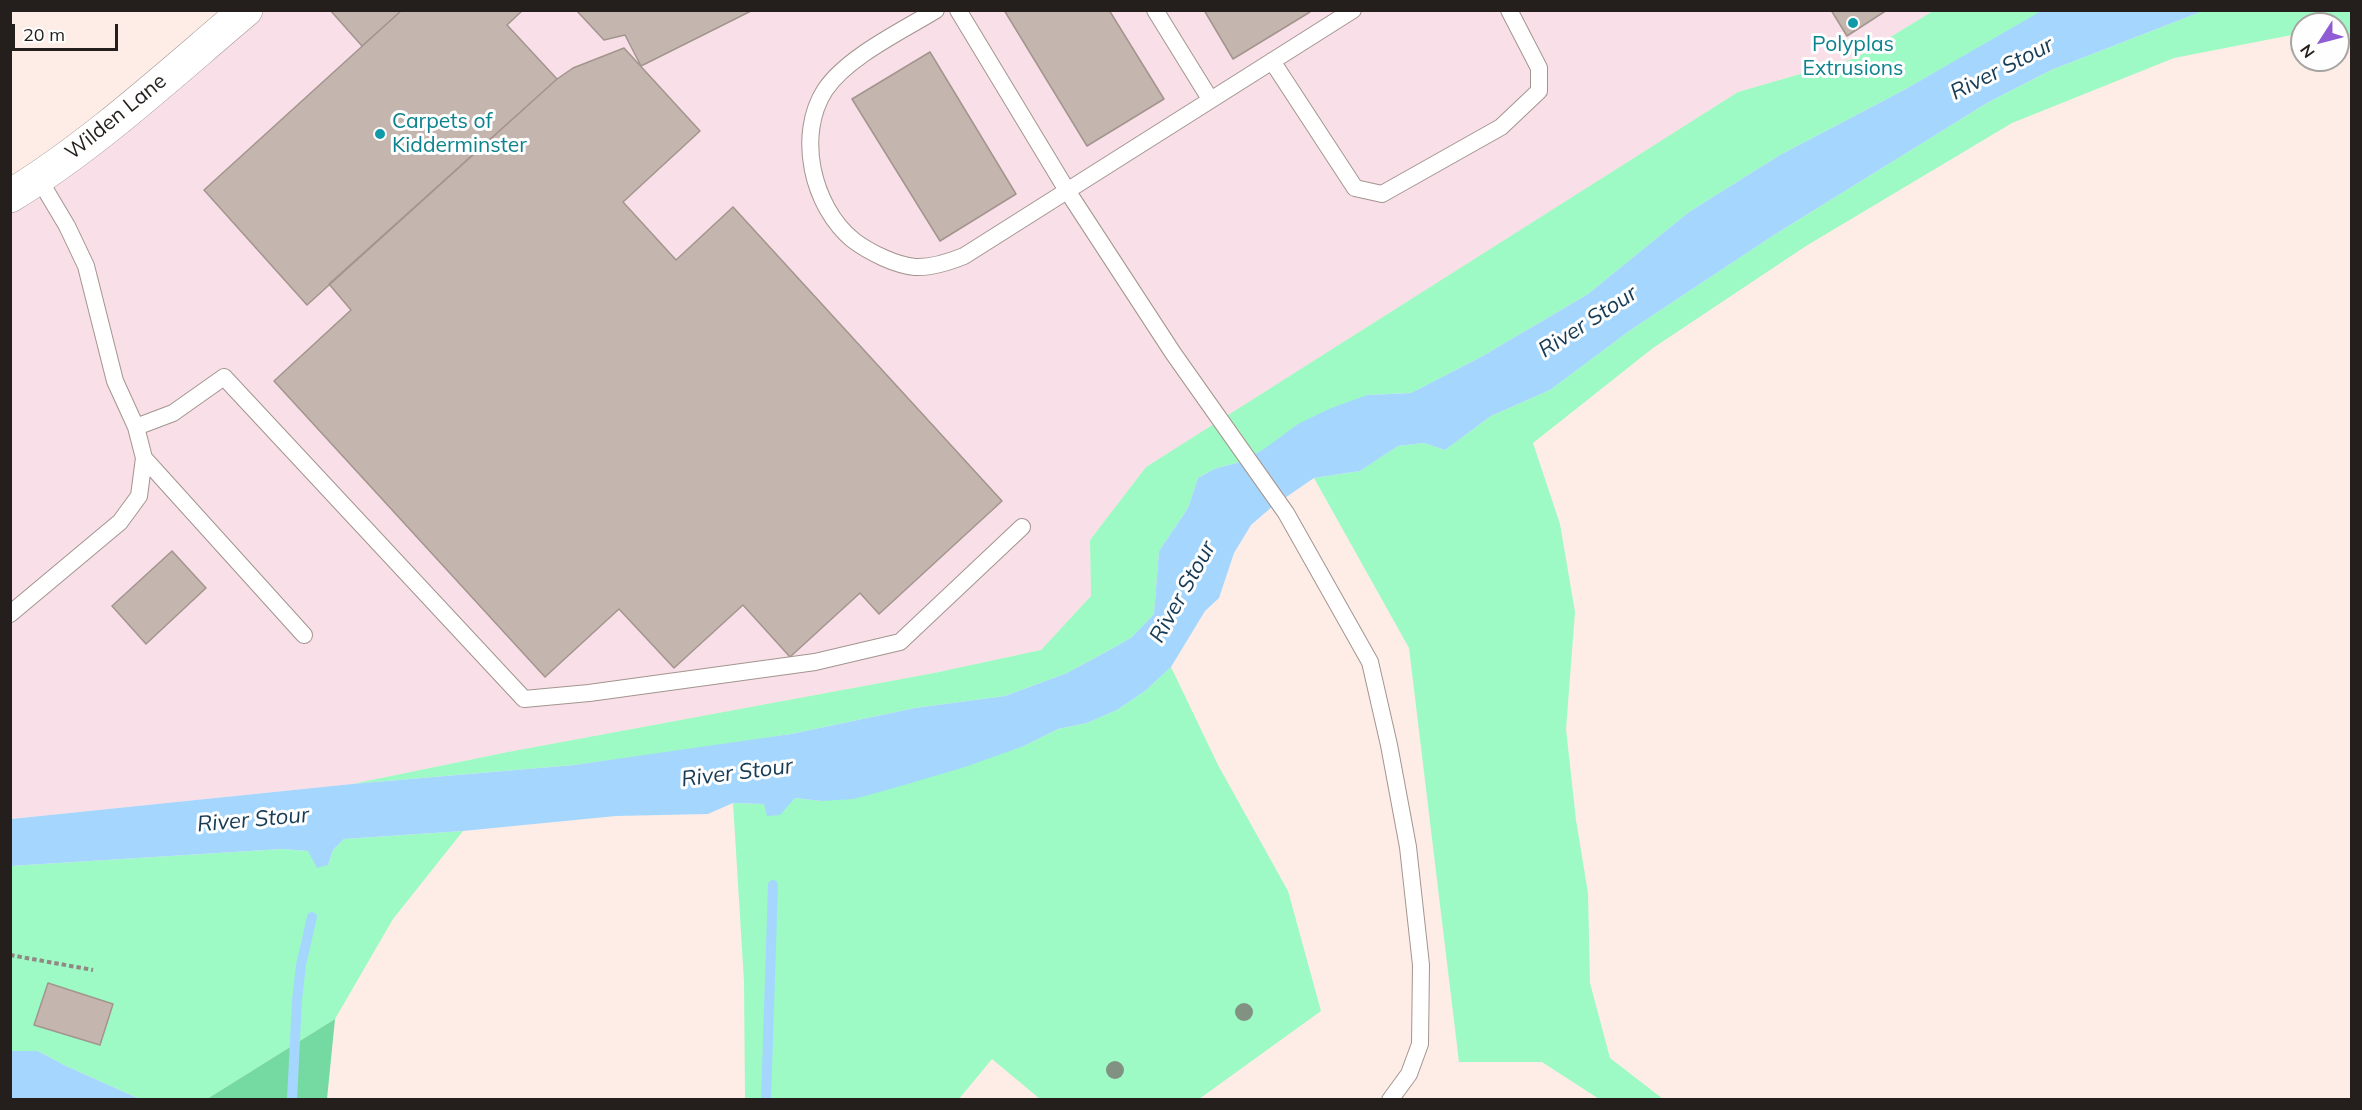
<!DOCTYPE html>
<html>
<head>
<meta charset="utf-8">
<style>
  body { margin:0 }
  #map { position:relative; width:2362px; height:1110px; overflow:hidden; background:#fdede6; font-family:Mulish,sans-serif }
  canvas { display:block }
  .frame { position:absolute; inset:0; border:12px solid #241f1c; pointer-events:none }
  .north { position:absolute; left:2290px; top:12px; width:60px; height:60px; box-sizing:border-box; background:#fefefe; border:2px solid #a7a5a4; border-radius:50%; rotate:234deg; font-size:16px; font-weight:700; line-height:24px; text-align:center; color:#241f1c }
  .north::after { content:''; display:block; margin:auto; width:21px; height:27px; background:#905cd4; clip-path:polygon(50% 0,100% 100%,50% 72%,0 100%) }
  .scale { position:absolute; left:12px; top:24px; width:106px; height:27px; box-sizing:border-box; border:3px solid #241f1c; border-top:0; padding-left:8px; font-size:18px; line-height:21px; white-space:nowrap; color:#241f1c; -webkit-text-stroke:4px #fefefe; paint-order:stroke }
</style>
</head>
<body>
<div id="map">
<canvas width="2362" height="1110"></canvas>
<div class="frame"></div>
<div class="north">N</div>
<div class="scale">20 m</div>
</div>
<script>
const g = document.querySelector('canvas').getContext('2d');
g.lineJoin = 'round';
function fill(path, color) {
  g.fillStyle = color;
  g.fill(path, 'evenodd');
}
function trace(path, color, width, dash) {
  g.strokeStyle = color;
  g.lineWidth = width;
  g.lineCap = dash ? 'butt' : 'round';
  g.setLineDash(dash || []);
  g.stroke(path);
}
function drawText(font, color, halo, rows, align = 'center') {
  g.font = font + ' Mulish,sans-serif';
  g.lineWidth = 6;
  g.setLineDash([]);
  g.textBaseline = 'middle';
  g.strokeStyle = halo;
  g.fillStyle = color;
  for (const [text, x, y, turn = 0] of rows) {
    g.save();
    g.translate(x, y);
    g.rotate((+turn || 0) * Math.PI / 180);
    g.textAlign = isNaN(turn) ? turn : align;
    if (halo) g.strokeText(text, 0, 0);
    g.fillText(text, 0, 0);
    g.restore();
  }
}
const industrial = new Path2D(`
  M246,11H1933L1856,58L1738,92L1146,467L1090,540L1091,596L1041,650L934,673L508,752L352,784L11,819V196Z`);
const green = new Path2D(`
  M1933,11H2043L1904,90L1780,155L1689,212L1588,294L1481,357L1411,393L1367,395L1240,462L1214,469L1198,478L1188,508L1159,551L1154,614L1132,637L1115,647L1067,673L1005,696L915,708L791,734L686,750L574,765L352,784L508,752L934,673L1041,650L1091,596L1090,540L1146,467L1738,92L1856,58Z
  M2203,11H2351V36L2338,34V24H2302V33L2174,58L2012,123L1806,246L1653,348L1533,443L1560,524L1575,612L1566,729L1576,820L1588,893L1590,983L1610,1058L1663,1099H1599L1542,1062H1459L1409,648L1314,478L1360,471L1398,446L1424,443L1445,450L1491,416L1550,390L1632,329L1774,235L1987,103L2051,70Z
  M1171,667L1218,765L1288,891L1321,1011L1199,1099H1040L992,1059L959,1099H745L744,981L733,803L764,804L795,798L821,801L1024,746L1058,729L1087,723L1117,710L1145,691Z
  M463,831L393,919L335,1019L207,1099H140L66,1066L38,1051H11V866L282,849L308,851L328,865L333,850L344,839Z`);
const forest = new Path2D(`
  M335,1019L327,1099H207Z`);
const water = new Path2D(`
  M2043,10L2203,11L2051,70L1987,103L1774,235L1632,329L1550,390L1491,416L1445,450L1424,443L1398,446L1360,471L1314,478L1273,506L1251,525L1234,553L1219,598L1205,611L1171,667L1145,691L1117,710L1087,723L1058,729L1024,746L965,767L894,788L854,799L821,801L795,798L780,815L767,816L764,804L733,803L708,814L616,816L463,831L344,839L333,850L328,865L317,868L308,851L282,849L11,866V819L352,784L574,765L791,734L915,708L1005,696L1067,673L1115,647L1132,637L1154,614L1159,551L1188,508L1198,478L1214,469L1240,462L1264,449L1298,424L1329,409L1367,395L1411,393L1481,357L1588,294L1689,212L1780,155L1904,90Z
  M11,1051H38L66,1066L140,1099H11Z`);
const stream = new Path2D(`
  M292,1100L297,1000L301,965L312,917
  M766,1100L773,885`);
const building = new Path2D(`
  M330,10H402L362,46Z
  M402,10H523L507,25L557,79L307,305L204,190Z
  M576,10H753L641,66L625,35L604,40Z
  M1004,10H1109L1164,99L1087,146Z
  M1204,10H1309L1310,12L1233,59Z
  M1831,10H1887L1847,36Z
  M624,48L700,131L623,202L676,260L733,207L1002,501L879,614L860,593L790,657L743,605L674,668L619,609L545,677L274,381L351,310L329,284L557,79L573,68Z
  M930,52L1016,194L940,241L852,99Z
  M172,551L206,588L146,644L112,606Z
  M48,983L113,1004L100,1045L34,1025Z`);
const path = new Path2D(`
  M10,955L93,970`);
const service = new Path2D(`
  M936,10C902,31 847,57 825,90C796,135 812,206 853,240C862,247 873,253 884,258C893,262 905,266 915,267C931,268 949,262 964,256L1353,10
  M958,10L1068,192L1173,353L1286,513L1370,662L1389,745L1408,847L1421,965L1420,1044L1409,1074L1390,1100
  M1155,10L1210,99
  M1272,61L1355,188L1382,194L1501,127L1539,91V68L1509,10
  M136,427L173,413L224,377L524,699L589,693L815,662L900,642L1022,527
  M144,458L304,635
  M10,614L120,522L139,496L144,458L136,427L115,381L86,266L67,226L39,179`);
const tertiary = new Path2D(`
  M10,196C95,144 170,74 246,10`);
const trees = [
  [1244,1012],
  [1115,1070]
];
const markers = [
  [1853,23,6,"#0f9aa8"],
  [380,134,6,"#0f9aa8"]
];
const cultureNames = [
  ["Polyplas",1853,45],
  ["Extrusions",1853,69],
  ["Carpets of",392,122,"left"],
  ["Kidderminster",392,146,"left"]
];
const streetNames = [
  ["Wilden Lane",116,117,-39]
];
const waterNames = [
  ["River Stour",2002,69,-27],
  ["River Stour",1588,322,-33],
  ["River Stour",1183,592,-61],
  ["River Stour",737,773,-7],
  ["River Stour",253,820,-5]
];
fill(industrial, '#f9dfe7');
fill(green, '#9dfac4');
fill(forest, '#75d9a2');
fill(water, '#a5d7fe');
trace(stream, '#a5d7fe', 10);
fill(building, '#c4b6ae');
trace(building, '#a3958e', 1.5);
trace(service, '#a3958e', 18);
trace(tertiary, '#a3958e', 34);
trace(path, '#928883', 4, [4.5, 3]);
trace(service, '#fff', 16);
trace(tertiary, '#fff', 33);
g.fillStyle = '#829282';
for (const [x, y] of trees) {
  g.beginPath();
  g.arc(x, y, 9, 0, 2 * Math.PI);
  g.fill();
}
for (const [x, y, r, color] of markers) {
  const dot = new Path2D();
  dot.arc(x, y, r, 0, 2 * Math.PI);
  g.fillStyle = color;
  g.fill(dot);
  trace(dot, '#fefefe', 2);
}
drawText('21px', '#0d838f', '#fefefe', cultureNames);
drawText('21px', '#241f1c', '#fefefe', streetNames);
drawText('italic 22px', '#163b55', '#fefefe', waterNames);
</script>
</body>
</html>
